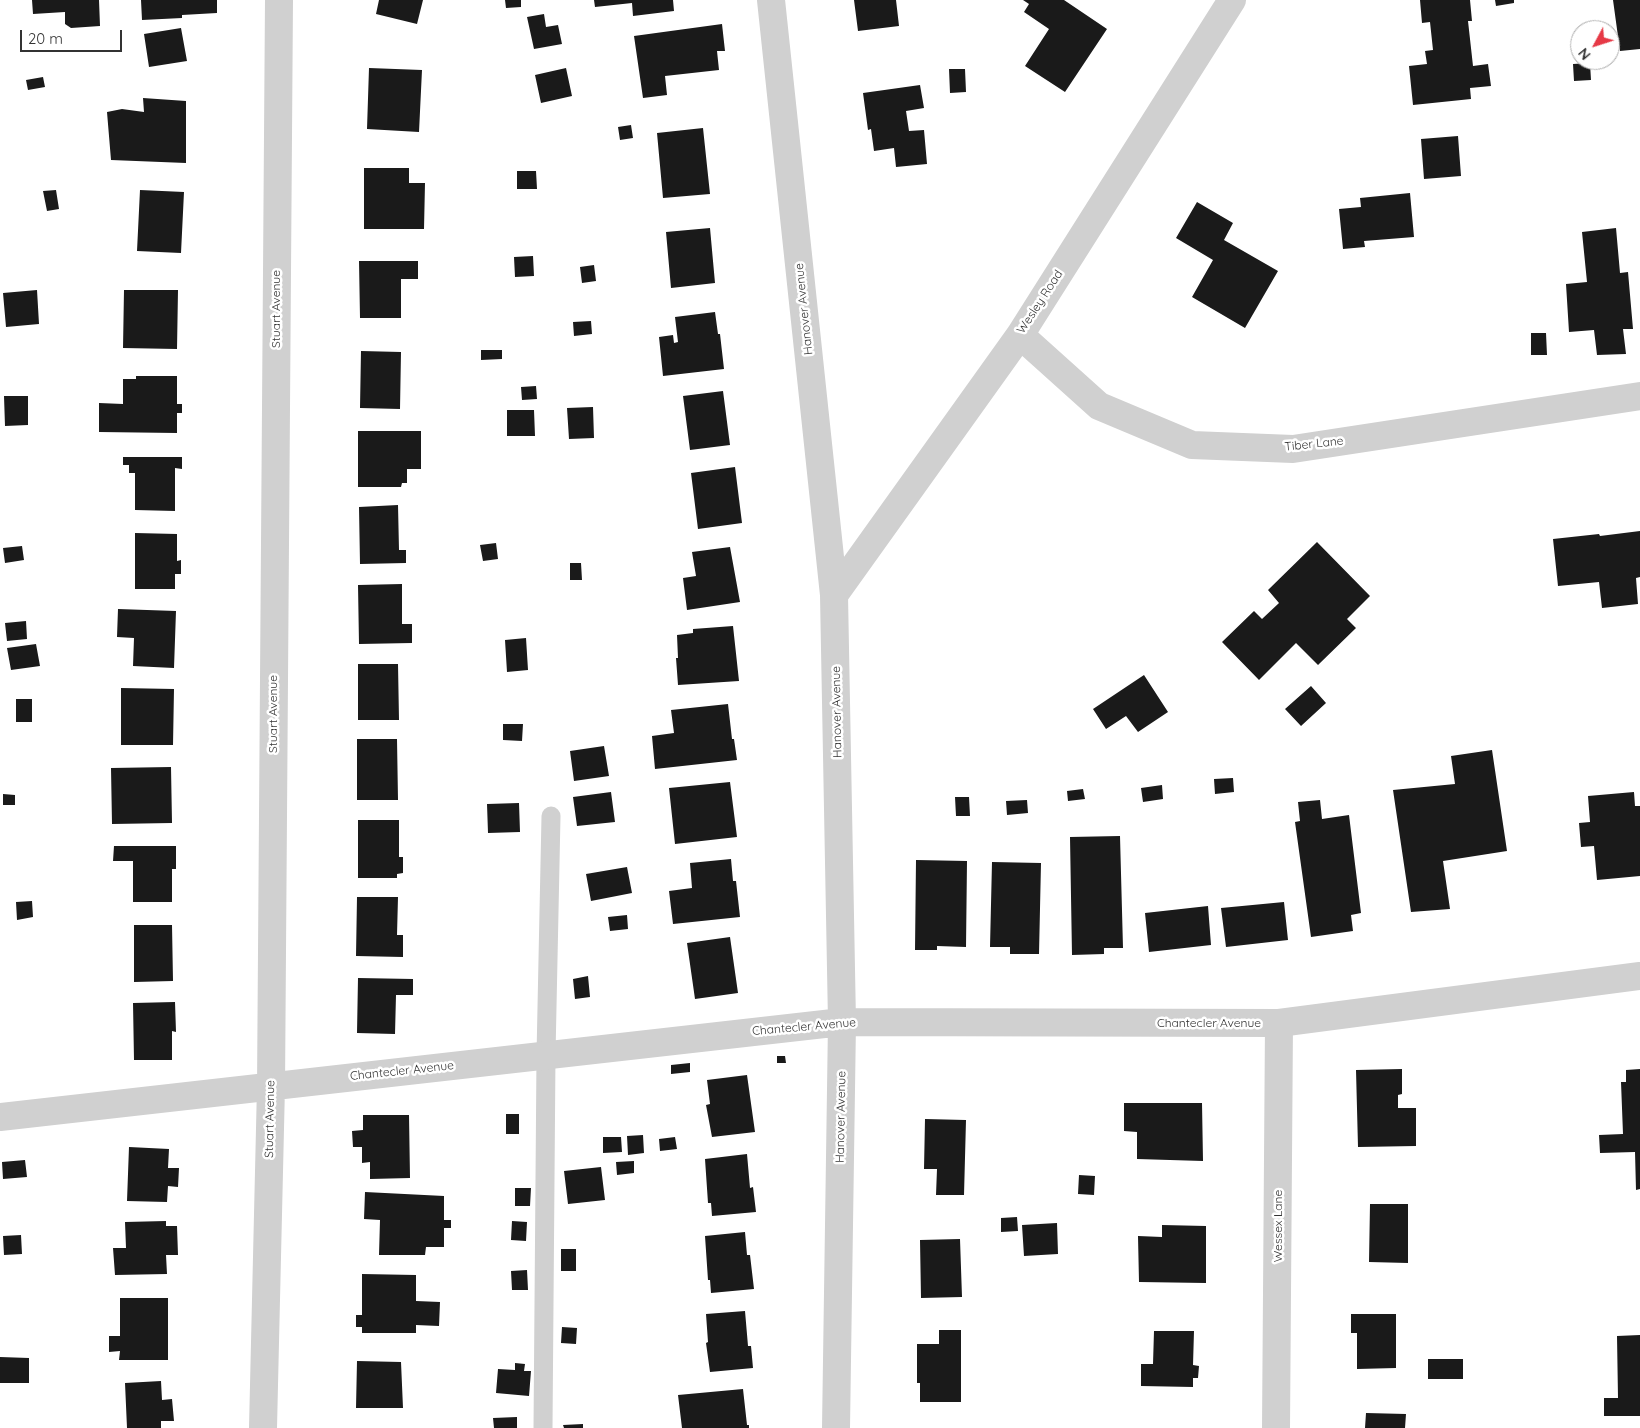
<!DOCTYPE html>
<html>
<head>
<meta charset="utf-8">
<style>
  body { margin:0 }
  #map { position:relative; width:1640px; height:1428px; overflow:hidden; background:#fff; font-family:Quicksand,sans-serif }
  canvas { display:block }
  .north { position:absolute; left:1570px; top:20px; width:50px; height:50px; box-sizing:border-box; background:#fff; border:1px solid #adadad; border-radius:50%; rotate:230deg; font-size:14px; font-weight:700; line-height:20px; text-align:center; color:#333 }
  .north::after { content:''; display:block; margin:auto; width:18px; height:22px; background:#e63946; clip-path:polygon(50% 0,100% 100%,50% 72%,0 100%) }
  .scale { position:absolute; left:20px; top:30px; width:102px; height:22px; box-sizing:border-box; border:2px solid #333; border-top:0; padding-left:6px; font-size:15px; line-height:18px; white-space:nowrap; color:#333; -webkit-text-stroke:4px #fff; paint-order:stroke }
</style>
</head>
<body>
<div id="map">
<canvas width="1640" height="1428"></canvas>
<div class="north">N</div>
<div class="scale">20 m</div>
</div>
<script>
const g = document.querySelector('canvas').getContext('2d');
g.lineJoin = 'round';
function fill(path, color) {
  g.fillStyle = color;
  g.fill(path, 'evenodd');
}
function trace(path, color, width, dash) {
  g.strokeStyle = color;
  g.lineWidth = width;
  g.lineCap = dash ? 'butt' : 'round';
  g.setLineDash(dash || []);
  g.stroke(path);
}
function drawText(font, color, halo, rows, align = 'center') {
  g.font = font + ' Quicksand,sans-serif';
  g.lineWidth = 5;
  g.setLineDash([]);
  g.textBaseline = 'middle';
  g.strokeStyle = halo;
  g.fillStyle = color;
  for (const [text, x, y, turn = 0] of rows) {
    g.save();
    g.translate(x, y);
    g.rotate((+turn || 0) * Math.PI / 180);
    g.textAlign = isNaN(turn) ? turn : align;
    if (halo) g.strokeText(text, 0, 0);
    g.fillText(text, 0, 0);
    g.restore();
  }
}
const building = new Path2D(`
  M32,0H99L100,26L71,28L65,24V12L33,14Z
  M141,0H217V13L182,15V18L142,20Z
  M379,0H423L417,24L376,14Z
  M505,0H521V7L506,8Z
  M594,0H673L674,11L633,16L632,3L595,7Z
  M854,0H896L899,26L858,31Z
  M1023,0H1064L1107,29L1065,92L1025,66L1049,29L1024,12L1029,4Z
  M1420,0H1470L1472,21H1468L1473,66L1488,64L1491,86L1470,88L1471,99L1413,105L1409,66L1427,64L1425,51L1433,50L1430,22L1422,23Z
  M1495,0H1514V3L1496,6Z
  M1613,0H1640V49L1620,51Z
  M544,14L546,27L558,25L562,44L534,49L527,17Z
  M722,24L725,51H717L719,70L665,76L667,95L643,98L634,36Z
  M181,28L187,61L149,67L144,34Z
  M1590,63L1591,80L1574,81L1573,64Z
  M369,68L422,70L419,132L367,129Z
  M566,68L572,96L541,103L535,75Z
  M949,69H965L966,92L950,93Z
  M43,77L45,87L28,90L26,80Z
  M920,85L924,108L906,111L909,131L924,130L927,164L896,167L894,148L874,151L871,129L868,130L863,93Z
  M143,98L186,101V163L111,160L107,112L122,109L144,112Z
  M631,125L633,138L620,140L618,127Z
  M703,128L710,194L663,198L657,133Z
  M1458,136L1461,176L1424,179L1421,139Z
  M364,168H409V183H425L424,229H364Z
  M517,171H536L537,189H517Z
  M56,190L59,209L47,211L43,191Z
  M140,190L184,192L181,253L137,251Z
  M1410,193L1414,237L1364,241L1365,247L1343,249L1339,209L1361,207L1360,198Z
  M1197,202L1233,223L1224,240L1278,271L1245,328L1192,297L1213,260L1176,238Z
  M710,228L715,283L671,288L666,232Z
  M1616,228L1620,273L1628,272L1633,329H1623L1626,354L1597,355L1594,330L1569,332L1566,284L1587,282L1582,232Z
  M533,256L534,276L515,277L514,257Z
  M359,261H418V279H401V318H360Z
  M594,265L596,281L582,283L580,267Z
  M37,290L39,324L6,327L3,293Z
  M124,290H178L177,349L123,348Z
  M715,312L718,334H720L724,369L663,376L659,337L673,335L674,343L678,342L675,317Z
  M591,321L592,334L574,336L573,322Z
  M1531,333H1546L1547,355H1531Z
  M481,350H502V359L481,360Z
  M361,351L401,352L400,409L360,408Z
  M136,376H177V404H182V413H177V433L99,432V403L123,404V379H136Z
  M536,386L537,399L522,400L521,387Z
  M723,391L730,445L690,450L683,396Z
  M4,396H28V425L5,426Z
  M593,407L594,438L569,439L567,408Z
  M507,410H534L535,436H507Z
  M358,431H421V469H407V483H402L401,487H358Z
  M123,457H182V469L175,468V511L135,510V473H129V465H123Z
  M735,467L742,523L698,529L691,473Z
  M398,505L399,550H406V563L360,564L359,507Z
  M1640,531V577L1636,578L1638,604L1602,608L1599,582L1558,586L1553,539L1599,534L1600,536Z
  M135,533L177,534V561L181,560V574H175V589H135Z
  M1317,542L1370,596L1347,619L1356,628L1318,665L1296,643L1259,680L1222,642L1254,611L1262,619L1279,603L1268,590Z
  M496,543L498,559L483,561L480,545Z
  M22,546L24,560L5,563L3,548Z
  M730,547L740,602L687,610L683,578L696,576L692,552Z
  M570,563H581L582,580H570Z
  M402,584V624H412V643L359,644L358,585Z
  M118,609L176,611L174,668L133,666L134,638L117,637Z
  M26,621L27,639L7,641L5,623Z
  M733,626L739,681L678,685L676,658H678L677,635L693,633V629Z
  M526,638L528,670L507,672L505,640Z
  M36,644L40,666L11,670L7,648Z
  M358,664H398L399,720H358Z
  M1144,675L1168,712L1138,732L1126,716L1106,729L1093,709Z
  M1311,686L1326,703L1301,726L1285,709Z
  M121,688L174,689L173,745H121Z
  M16,699H32V722H16Z
  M728,704L732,739H734L737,760L655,769L652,736L674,733L671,710Z
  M503,724H523L522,741L503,740Z
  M357,739H397L398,800H357Z
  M604,746L609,776L574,781L570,751Z
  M1492,750L1507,851L1443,861L1450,909L1411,912L1393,790L1455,784L1451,756Z
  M171,767L172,823L112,824L111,768Z
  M1233,778L1234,792L1215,794L1214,779Z
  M730,782L737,837L675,844L669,788Z
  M1162,785L1163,799L1143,802L1141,788Z
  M1083,789L1085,799L1068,801L1067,791Z
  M611,792L615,822L577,826L573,797Z
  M1634,792L1635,806H1640V876L1597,880L1594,846L1581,847L1579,823L1590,822L1588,796Z
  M3,794L15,795V805H3Z
  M955,797H969L970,816H956Z
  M1027,800L1028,813L1007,815L1006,801Z
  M1320,800L1322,819L1349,815L1361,913L1351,915L1353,931L1311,937L1295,822L1300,821L1298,802Z
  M519,803L520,832L488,833L487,804Z
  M358,820H399V857H403V873L397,874V878H358Z
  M1120,836L1123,948H1104V954L1072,955L1070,837Z
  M114,846H176V869H172V902H133V861H113Z
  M731,859L733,881H736L740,917L673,924L669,891L692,888L690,863Z
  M916,860L967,861L966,947L937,946V950H915Z
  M992,862L1041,863L1039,954H1010V947H990Z
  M627,867L632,893L591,901L586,874Z
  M357,897H398L397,935H403V957L356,956Z
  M32,901L33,917L17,920L16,902Z
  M1284,902L1288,940L1226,947L1221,908Z
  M1208,906L1211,945L1149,952L1145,913Z
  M627,915L628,929L610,931L608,917Z
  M134,925H172L173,981L134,982Z
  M730,937L738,993L695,999L687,943Z
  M588,976L590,997L575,999L573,979Z
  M358,978L413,979V995H396L395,1034L357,1033Z
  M175,1002L176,1032L172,1031V1060H134L133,1003Z
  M777,1056H785L786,1063H777Z
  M690,1063V1072L671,1074V1065Z
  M1402,1069V1094L1398,1095V1108H1416V1146L1358,1147L1356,1070Z
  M1640,1069V1189L1636,1190L1635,1152L1600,1153L1599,1135L1623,1134L1621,1082H1626V1070Z
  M747,1075L755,1132L712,1137L706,1105L710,1104L707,1080Z
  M1124,1103H1202L1203,1161L1137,1159V1132L1124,1131Z
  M506,1114H519V1134H506Z
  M363,1115H409L410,1178L370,1179V1162L362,1163V1147H353L352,1131L363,1130Z
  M925,1119L966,1120L964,1195H936L937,1169H924Z
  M643,1135L644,1153L628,1155L627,1136Z
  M603,1137H621L622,1152L603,1153Z
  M675,1137L677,1149L660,1151L659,1139Z
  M129,1147L169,1149L168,1168H179L178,1187L168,1186L167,1202L127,1201Z
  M747,1154L750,1188L753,1187L756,1212L712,1216L711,1203H708L705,1159Z
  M25,1160L27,1177L3,1179L2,1162Z
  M634,1161V1173L617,1175L616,1162Z
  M601,1167L605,1200L568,1204L564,1171Z
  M1079,1175L1095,1176L1094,1195L1078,1194Z
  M515,1188H531L530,1206H515Z
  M365,1192L444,1196V1220H451V1228H444V1247H426L425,1255H379L380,1220L364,1219Z
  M1370,1204H1408V1263L1369,1262Z
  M1017,1217L1018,1231L1001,1232V1218Z
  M166,1221V1226H177L178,1255H166L167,1274L115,1275L113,1248H126L125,1222Z
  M512,1221L527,1222L526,1241L511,1240Z
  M1057,1223L1058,1254L1024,1256L1022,1225Z
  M1162,1225L1206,1226V1283L1139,1282L1138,1236L1162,1237Z
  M745,1232L747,1255H750L754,1289L711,1293L710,1280H708L705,1236Z
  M21,1235L22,1254L4,1255L3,1236Z
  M960,1239L962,1297L921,1298L920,1240Z
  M561,1249H576V1271H561Z
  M527,1270L528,1290H512L511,1271Z
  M362,1274L416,1275V1301L440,1302L439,1326L416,1325V1333H362V1327H356V1315H362Z
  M120,1298H168V1360H119L120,1351L109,1352V1336H120Z
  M745,1311L748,1346H751L753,1368L710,1372L706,1343L708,1342L706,1314Z
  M1351,1314H1396V1368L1357,1369V1333H1351Z
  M562,1327L577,1328L576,1344L561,1343Z
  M939,1330H961V1402H920V1383H917V1344H939Z
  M1154,1331H1194L1193,1365L1199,1366L1198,1378H1193V1387L1141,1386V1364H1153Z
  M1640,1335V1416H1604V1398H1618L1617,1336Z
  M0,1357L29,1358V1383H0Z
  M1428,1359H1463V1379H1428Z
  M357,1361L401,1362L403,1408H356Z
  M515,1363L525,1364L524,1371H531L529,1396L496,1393L498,1369L515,1370Z
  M161,1381L162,1400L172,1399L174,1421H161V1428H127L125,1383Z
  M743,1389L747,1425H749V1428H682L678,1395Z
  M1366,1413L1406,1414L1405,1428H1365Z
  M517,1417V1428H494L493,1418Z
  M583,1424V1428H564L563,1425Z`);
const service = new Path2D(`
  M543,1428L546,1055L551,816`);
const minor = new Path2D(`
  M771,0L834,595L842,1022L836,1428
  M1020,335L1099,406L1192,445L1293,449L1640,396
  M834,595L1020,335L1232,0
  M0,1117L842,1022L1279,1023L1640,976
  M263,1428L271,1086L279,0
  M1276,1428L1279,1023`);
const streetNames = [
  ["Wesley Road",1040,302,-57],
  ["Stuart Avenue",276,309,-90],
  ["Hanover Avenue",804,309,-96],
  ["Tiber Lane",1314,444,-6],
  ["Hanover Avenue",837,712,-91],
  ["Stuart Avenue",273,714,-90],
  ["Chantecler Avenue",1209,1023],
  ["Chantecler Avenue",804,1027,-5],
  ["Chantecler Avenue",402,1071,-6],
  ["Hanover Avenue",841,1117,-89],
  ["Stuart Avenue",270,1119,-89],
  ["Wessex Lane",1278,1226,-90]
];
fill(building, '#1a1a1a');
trace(service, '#d0d0d0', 19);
trace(minor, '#d0d0d0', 28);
drawText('12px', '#333', '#fff', streetNames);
</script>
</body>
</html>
